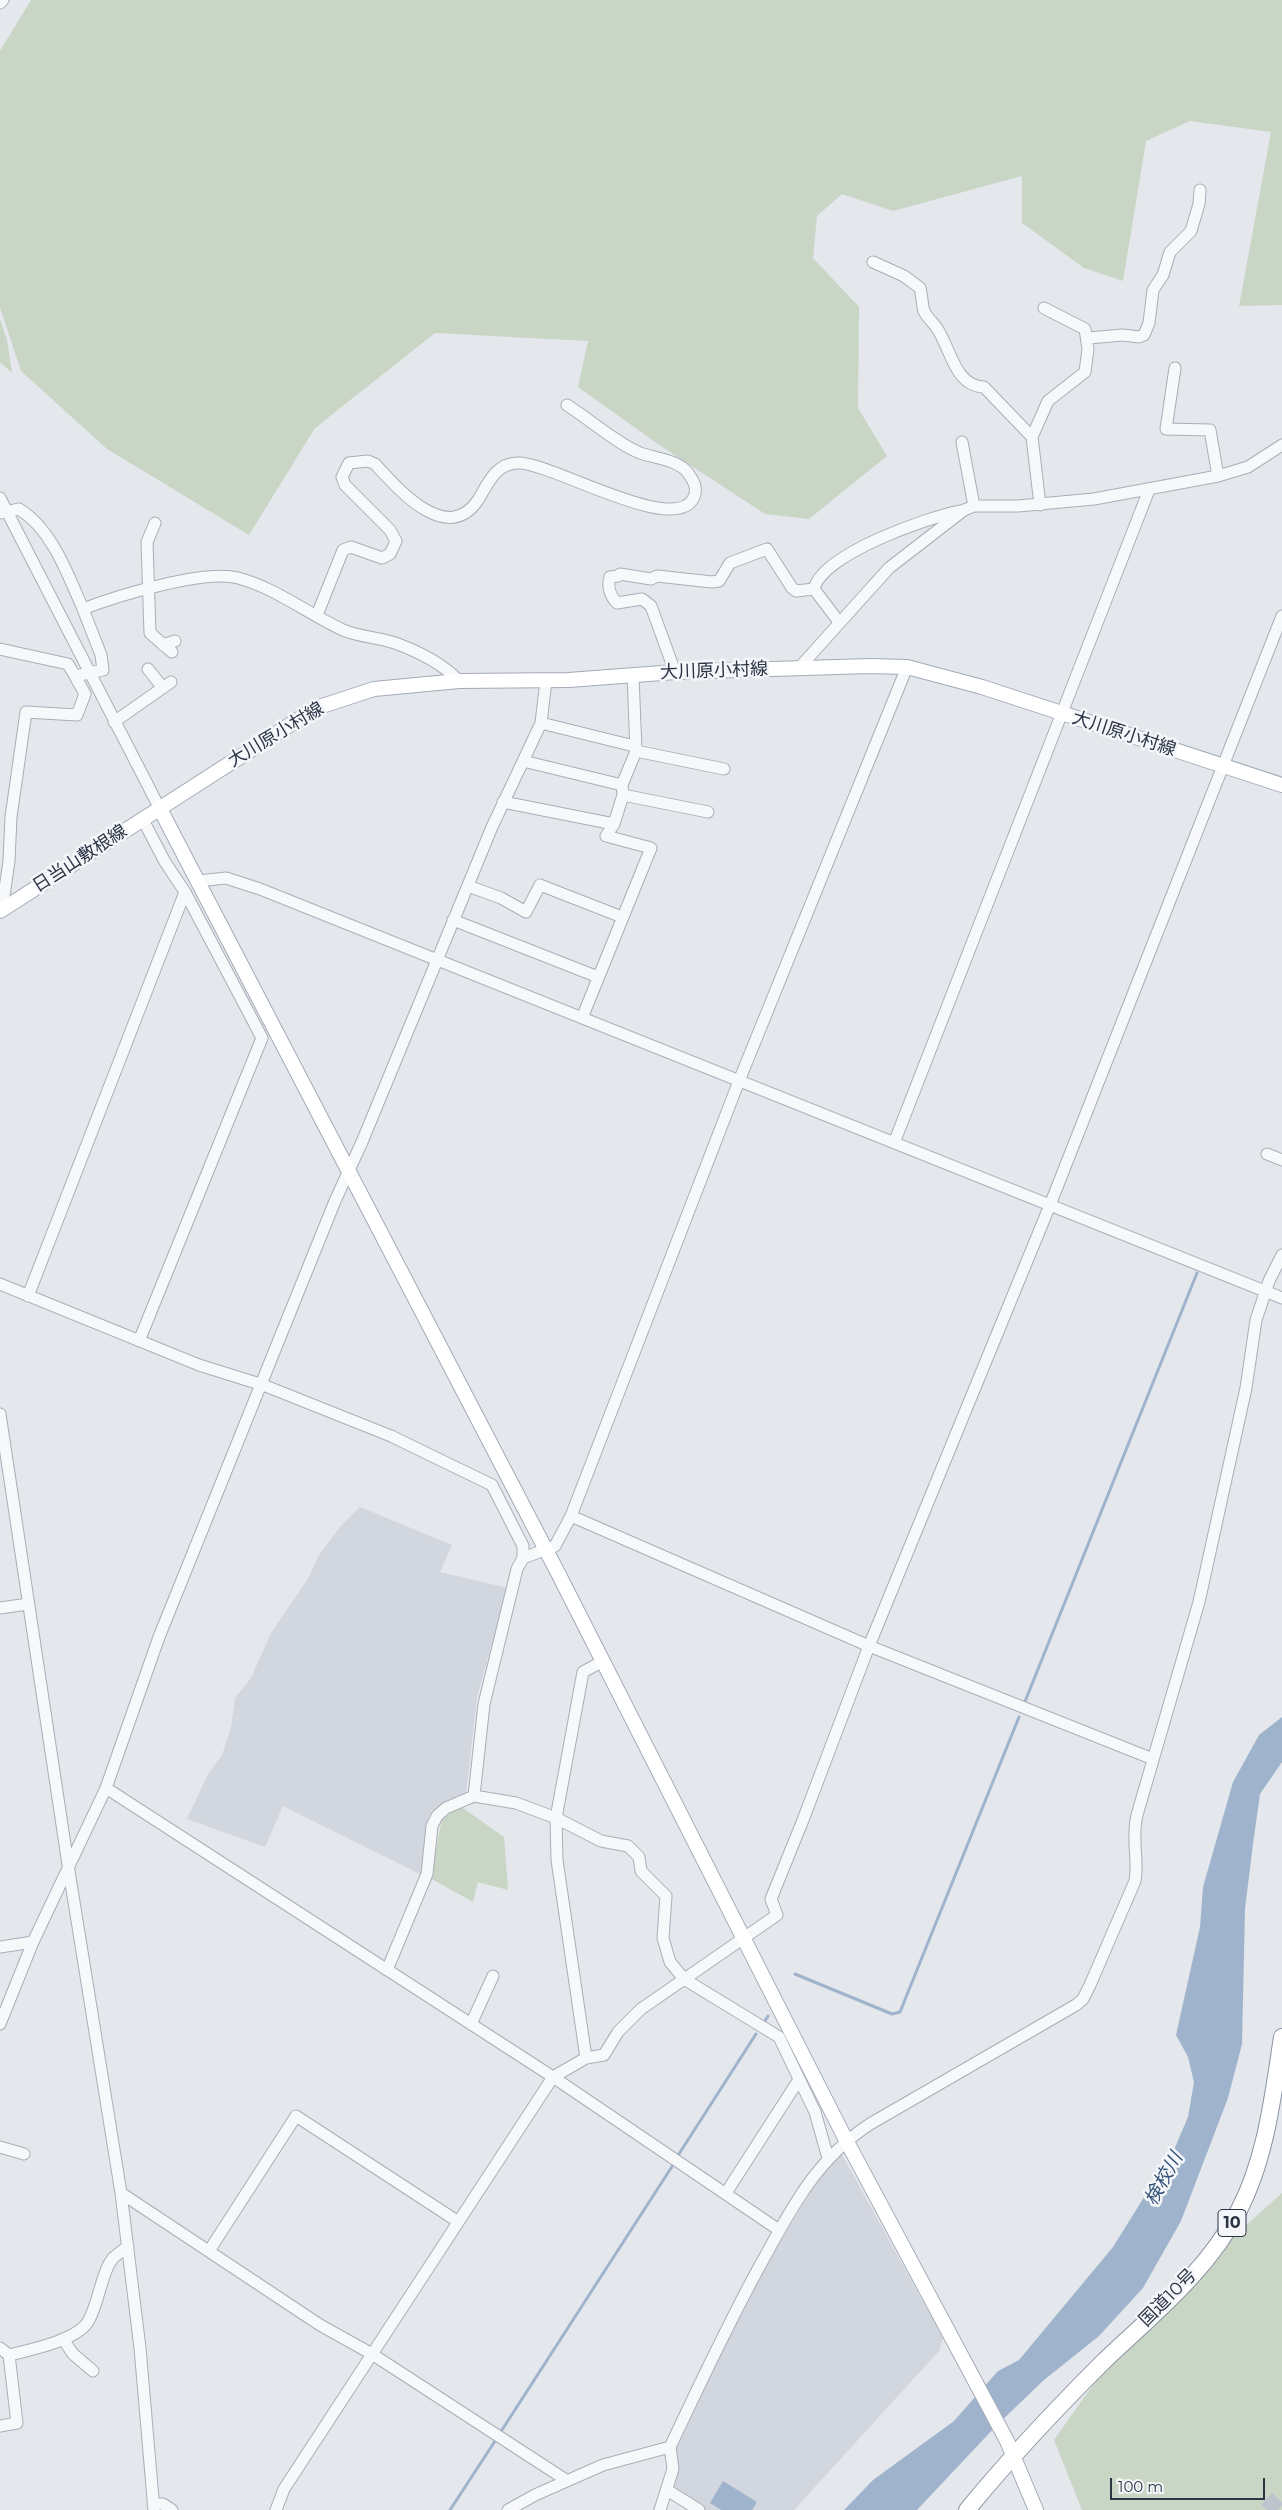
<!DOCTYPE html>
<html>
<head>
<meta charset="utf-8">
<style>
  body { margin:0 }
  #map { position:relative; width:1282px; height:2510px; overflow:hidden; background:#e4e7ec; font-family:Montserrat,sans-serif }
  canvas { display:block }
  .scale { position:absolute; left:1110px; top:2478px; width:155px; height:22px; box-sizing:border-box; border:2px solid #2b3445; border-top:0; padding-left:6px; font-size:15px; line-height:18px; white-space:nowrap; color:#2b3445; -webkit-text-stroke:4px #f4f6f9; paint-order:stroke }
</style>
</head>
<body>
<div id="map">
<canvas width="1282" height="2510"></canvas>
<div class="scale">100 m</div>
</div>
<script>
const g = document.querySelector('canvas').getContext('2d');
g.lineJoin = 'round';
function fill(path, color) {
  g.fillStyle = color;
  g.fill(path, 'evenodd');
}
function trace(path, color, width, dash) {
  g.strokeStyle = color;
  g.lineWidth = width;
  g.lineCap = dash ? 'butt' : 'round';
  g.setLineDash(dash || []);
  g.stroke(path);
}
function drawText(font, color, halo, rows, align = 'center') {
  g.font = font + ' Montserrat,"Noto Sans JP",sans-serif';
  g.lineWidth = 5;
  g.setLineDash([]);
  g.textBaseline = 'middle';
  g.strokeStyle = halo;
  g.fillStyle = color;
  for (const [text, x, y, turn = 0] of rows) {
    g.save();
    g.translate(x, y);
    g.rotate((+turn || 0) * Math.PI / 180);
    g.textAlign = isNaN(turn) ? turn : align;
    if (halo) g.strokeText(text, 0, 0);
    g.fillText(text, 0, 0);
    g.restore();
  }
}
const built = new Path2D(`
  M360,1507L452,1545L440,1572L508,1588L477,1697L466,1794L449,1800L435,1809L428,1817L422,1875L283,1806L265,1847L187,1819L208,1774L222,1755L231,1728L235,1698L251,1678L271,1633L309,1577L319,1555L340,1527Z
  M840,2151L943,2338L939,2351L794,2510H703L674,2491L676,2444L746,2299L812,2189Z`);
const green = new Path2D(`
  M31,0H1282V305L1239,306L1271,132L1190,121L1146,141L1123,281L1084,268L1022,223V176L893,211L842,194L817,216L813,258L859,307L858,408L887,456L809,519L765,514L658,444L578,387L588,341L435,333L315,428L249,535L107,449L21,371L0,308V51Z
  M0,319L7,340L12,373L0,362Z
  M460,1806L504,1837L508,1890L478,1882L473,1902L430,1878L442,1819Z
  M1282,2193V2510H1082L1054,2440L1119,2348L1197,2269Z`);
const water = new Path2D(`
  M1282,1717V1762L1260,1794L1253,1844L1245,1909L1242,2044L1228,2098L1181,2221L1143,2288L1099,2336L1044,2380L997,2425L917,2510H844L873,2480L954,2421L998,2371L1019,2360L1113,2247L1146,2194L1167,2166L1188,2117L1194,2082L1188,2057L1176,2035L1200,1927L1203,1887L1233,1782L1259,1735Z
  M723,2481L757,2502L752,2510H721L710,2503Z`);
const stream = new Path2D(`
  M1024,1704L1197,1273
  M795,1974L892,2014L900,2012L1019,1717
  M763,2024L768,2016
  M677,2157L756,2034
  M500,2433L673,2165
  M450,2510L497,2438`);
const highwayTunnel = new Path2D(`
  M1267,2510L1282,2494`);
const minor = new Path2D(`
  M0,3L3,0
  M873,262L904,276L920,288C922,295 922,305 924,311C927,318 935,324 938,330C951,350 955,386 984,387L1032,437L1040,505
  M1088,338L1123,335L1139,337L1144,335L1149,323L1153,290L1163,275L1170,252L1191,231L1199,204L1200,190
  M1175,368L1166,429L1210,430L1218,476
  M1032,437L1048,401L1085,372L1088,349L1085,329L1044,308
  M962,442L974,506
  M0,498L159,807
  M0,513L19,509C52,529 68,575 83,609C116,596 205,569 238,578C276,588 308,614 343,630C359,637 378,637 395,643C417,651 443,664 459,681
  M155,523L147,542L150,633L172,652
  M317,615L343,550L351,547L382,558L390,554L396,541L390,530L345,485L342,477L349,463L368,461L375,464C398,489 447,546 478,500C488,484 495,464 517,463C550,461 676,538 694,497C698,488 693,480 688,473C679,460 654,458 640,453C616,443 589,419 567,405
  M839,622L814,589C822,554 928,517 961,511
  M163,645L175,641
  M0,649L68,664L75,676
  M799,668L889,568L964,510L974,506H1018L1094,499L1218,476L1248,467L1282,445
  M148,669L163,688
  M675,672L651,606L642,599L617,603C610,596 607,586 610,577L618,576L620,574L651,579L657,576L712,582L719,581L730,563L767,549L792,588L796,591L814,589
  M114,722L171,682
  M541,723L634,746
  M636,751L724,769
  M523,761L622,785
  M623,795L708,812
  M503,802L614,824L623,795L622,785L636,751L633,675
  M198,881L226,878L260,889L1282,1298
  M468,886L501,898L526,912L540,885L622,917
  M2,910L9,861L11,817L26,712L77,715L85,694L75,676L103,670L101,655L83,609
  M453,920L598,977
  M582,1018L651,848L606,836L614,824
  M894,1143L1149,490
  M1267,1154L1282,1160
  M0,1284L199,1365L263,1385L391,1436L492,1485L523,1546V1558L517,1569L484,1704L474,1796
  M28,1296L185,892
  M139,1341L262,1038L185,892L165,862L142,818
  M0,1414L69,1871L121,2193L140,2348L154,2510
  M571,1516L869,1646L1153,1759
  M523,1558L555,1546L571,1516L739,1081L907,667
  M0,1608L28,1604
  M603,1661L583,1672L556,1818L601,1841L628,1846L639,1857L641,1871L666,1896L663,1938L670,1962L684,1979L779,2037L815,2112L828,2158
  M106,1788L553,2077L779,2230
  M0,1947L33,1942
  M387,1970L427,1874L432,1826L437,1816L446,1808L474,1796L516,1803L556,1818L557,1860L586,2058
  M0,2024L33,1942L106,1788L159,1637L335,1201L362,1142L492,827L541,723L546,681
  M471,2024L493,1976
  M0,2147L24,2154
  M121,2193L320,2325L372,2354L566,2480
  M726,2193L798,2081
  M209,2251L296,2116L457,2221
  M63,2339L73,2354L93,2371
  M0,2348L9,2355C30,2350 79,2340 89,2320C98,2303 100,2282 109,2264L113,2258L128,2246
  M0,2426L17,2423L9,2355
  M667,2490L699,2510
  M153,2504H163L172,2510
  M276,2510L284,2489L553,2077L586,2058L604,2055L618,2032L641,2009L777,1915L771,1899L803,1820L869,1646L1050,1205L1282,616
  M508,2510L535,2495L603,2465L670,2447
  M660,2510L673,2469L670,2447C700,2384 729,2321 763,2260C793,2205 817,2159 870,2124L1076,2005L1083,1999L1090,1985L1135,1881C1139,1860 1131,1840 1137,1815L1199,1602L1246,1388L1256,1320L1269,1281L1282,1255`);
const major = new Path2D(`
  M159,807L558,1573L846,2140L1007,2441L1036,2510
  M0,911L316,708L374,689L459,681L569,680L675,672L870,666L907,667L982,687L1282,785`);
const highway = new Path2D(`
  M967,2510C1009,2459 1055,2410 1102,2363C1150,2317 1207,2272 1238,2212C1266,2159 1273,2096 1282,2037`);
const shields = [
  [1232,2223,28]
];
const shieldNames = [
  ["10",1232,2223]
];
const streetNames = [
  ["大川原小村線",714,671,-2],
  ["大川原小村線",1124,734,18],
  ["大川原小村線",276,735,-31],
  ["日当山敷根線",80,859,-33],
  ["国道10号",1168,2298,-45]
];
const waterNames = [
  ["検校川",1164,2179,-61]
];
fill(built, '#d2d6de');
fill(green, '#c9d6c5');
fill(water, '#9fb4cc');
trace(stream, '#9fb4cc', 3);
trace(highwayTunnel, '#bfc3cb', 16, [16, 8]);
trace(minor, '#a9aeb7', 13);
trace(major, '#a3abb8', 16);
trace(highway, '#8b94a3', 18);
trace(minor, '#f7f8fa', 11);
trace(major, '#fff', 14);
trace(highway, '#fff', 16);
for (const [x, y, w] of shields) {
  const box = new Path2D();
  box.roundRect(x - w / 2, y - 13.5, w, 27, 4);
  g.fillStyle = '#f4f6f9';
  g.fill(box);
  trace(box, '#2b3445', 1);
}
drawText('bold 16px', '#2b3445', null, shieldNames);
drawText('18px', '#2b3445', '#f4f6f9', streetNames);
drawText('italic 19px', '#34527a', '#f4f6f9', waterNames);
</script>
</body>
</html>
